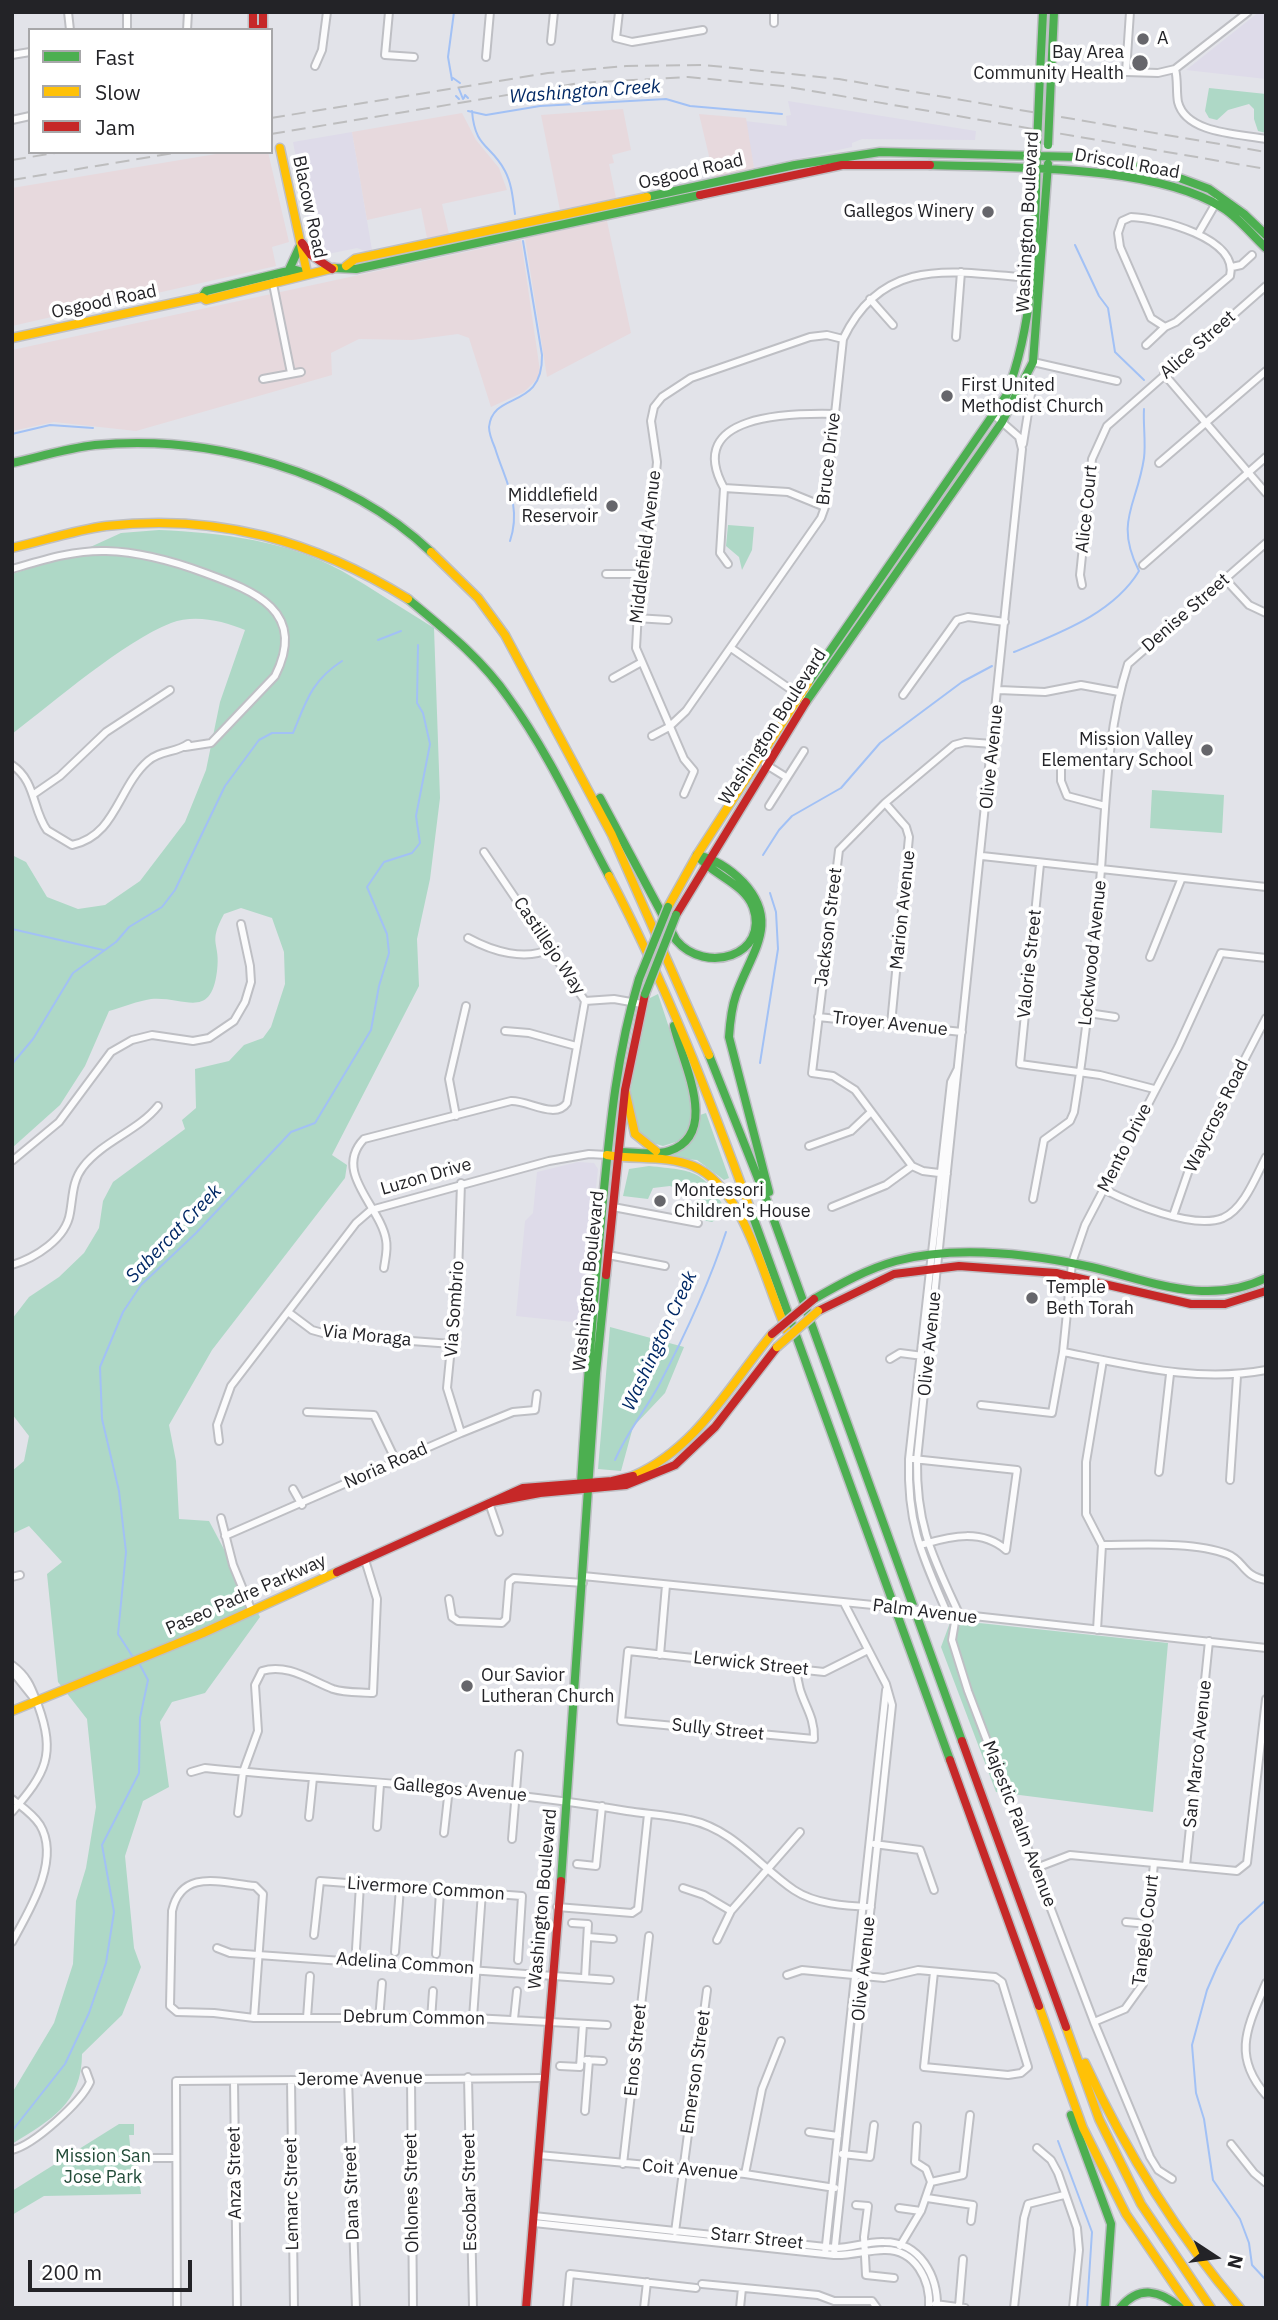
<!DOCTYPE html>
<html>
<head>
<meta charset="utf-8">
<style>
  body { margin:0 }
  #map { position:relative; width:1278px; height:2320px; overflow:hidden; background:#e2e3e9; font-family:"IBM Plex Sans",sans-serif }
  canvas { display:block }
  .frame { position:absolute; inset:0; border:14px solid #232327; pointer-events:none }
  .legend { position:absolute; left:28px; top:28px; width:245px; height:126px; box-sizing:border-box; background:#fff; border:2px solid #a7a7a9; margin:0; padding:9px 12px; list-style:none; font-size:21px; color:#232327 }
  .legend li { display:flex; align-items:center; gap:14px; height:35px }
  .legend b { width:35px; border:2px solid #a7a7a9 }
  .north { position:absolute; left:1180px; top:2222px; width:70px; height:70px; -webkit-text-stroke:5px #fff; paint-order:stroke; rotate:103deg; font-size:19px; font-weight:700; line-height:28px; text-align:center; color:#232327 }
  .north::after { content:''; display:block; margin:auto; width:24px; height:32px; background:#232327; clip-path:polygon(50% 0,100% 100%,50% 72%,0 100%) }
  .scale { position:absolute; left:28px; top:2260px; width:164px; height:32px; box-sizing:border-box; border:4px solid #232327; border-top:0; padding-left:9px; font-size:21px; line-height:24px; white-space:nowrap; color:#232327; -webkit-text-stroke:5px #fff; paint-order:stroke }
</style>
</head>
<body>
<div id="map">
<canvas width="1278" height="2320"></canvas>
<div class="frame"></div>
<ul class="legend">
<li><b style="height:9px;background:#4caf50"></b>Fast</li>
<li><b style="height:9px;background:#ffc107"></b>Slow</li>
<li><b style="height:9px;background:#c62828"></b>Jam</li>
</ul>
<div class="north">N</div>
<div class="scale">200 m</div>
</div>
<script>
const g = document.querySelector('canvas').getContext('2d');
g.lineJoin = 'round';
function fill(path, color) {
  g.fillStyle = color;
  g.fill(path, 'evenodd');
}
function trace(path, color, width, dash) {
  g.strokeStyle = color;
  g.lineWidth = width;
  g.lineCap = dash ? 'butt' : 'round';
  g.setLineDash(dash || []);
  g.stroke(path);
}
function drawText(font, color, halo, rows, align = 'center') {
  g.font = font + ' "IBM Plex Sans",sans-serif';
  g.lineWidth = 7;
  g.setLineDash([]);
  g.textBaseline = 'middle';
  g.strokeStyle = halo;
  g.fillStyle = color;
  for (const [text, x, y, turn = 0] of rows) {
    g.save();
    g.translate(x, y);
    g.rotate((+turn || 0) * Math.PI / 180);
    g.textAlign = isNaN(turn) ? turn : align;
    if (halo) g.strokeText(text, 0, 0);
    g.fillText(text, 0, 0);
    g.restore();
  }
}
const commercial = new Path2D(`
  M1259,12H1266V79L1186,70Z
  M788,101L976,131L975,140L862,139L852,143V147L754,168L745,121L787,126L786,116L791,115Z
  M352,132L372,250L365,251L357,248L323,255L313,247L293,142Z
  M578,1162L594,1163L598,1169L582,1323L516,1316L525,1221L533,1213L537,1172Z`);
const industrial = new Path2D(`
  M623,109L631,150L612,155L614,163L609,164L616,198L560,210L541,115Z
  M462,113L476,140L499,168L507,190L442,204L449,234L427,238L421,208L367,220L352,132Z
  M699,114L746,118L754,168L714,177Z
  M228,152H268L289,242L272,247L276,266L12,326V188Z
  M607,221L631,333L547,377L525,238Z
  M521,240L540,371L538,378L524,392L491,407L469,338L458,334L412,340L359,339L331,353L332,375L136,431L54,422L12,431V350Z`);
const green = new Path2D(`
  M1209,88L1266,94V133L1258,131L1254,119V109L1249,104L1228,110L1217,120L1209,118L1205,111Z
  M728,525L754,527L752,550L742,570L739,557L726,546Z
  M159,530C221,533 286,540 342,571C373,589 403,609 434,628L440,798L430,879L417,939L419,986L332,1155L347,1165L345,1178L212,1350L169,1425L176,1461L179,1519L209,1521L260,1617L205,1693L172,1702L160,1722L169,1787L143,1801L125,1856L134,1948L141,1967L122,2015L82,2054C82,2103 51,2120 12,2144V2093L54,2023L73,1964L76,1901L86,1868L96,1807L87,1719L58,1682L47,1574L62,1562L29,1526L12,1534V1471L24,1461L29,1436L12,1414V1319L29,1297L59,1277L84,1253L99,1228L103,1201L113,1182L185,1129L182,1120L196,1108L195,1069L229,1061L244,1045L263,1038L271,1027L285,984L284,952L272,918L241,908L224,914C207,945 221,942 217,971C211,1021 184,996 151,999C138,1001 123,1007 109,1011L85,1066L60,1105L12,1148V855L26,862L47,897L78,909L105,905L140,881L185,822L206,770L220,702L245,630C223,621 195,614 171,623C123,642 55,701 12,734V574L75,554L121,533Z
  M1152,790L1224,795L1222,833L1150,828Z
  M658,994L690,1092L694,1118L682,1140L663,1146L646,1141C641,1135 633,1126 631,1118C625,1099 643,1019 650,998Z
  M706,1113L729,1178L724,1180L697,1160L672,1158L700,1115Z
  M649,1166C695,1171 703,1169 727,1212L712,1222L693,1218L699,1197L670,1186L653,1188L648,1199L623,1196L629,1169Z
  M610,1327L684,1347L665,1393L633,1427L621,1471L598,1469Z
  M951,1620L1168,1643L1153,1812L996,1792L941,1647Z
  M119,2124H134V2135H129L132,2164H137L141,2194L44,2196L12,2215V2191Z`);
const stream = new Path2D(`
  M453,78L460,83
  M452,80L448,57L454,12
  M459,89L463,99
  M456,96L459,99
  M464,98L465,95L468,98
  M468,111L486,115L540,106L666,99L690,106L782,114
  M472,111C475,149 491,144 505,171C512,184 513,200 515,214
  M1075,245L1099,296L1108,308L1115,352L1144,380
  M12,434L50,425L93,428
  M510,541C522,505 505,481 495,448C492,441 489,434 489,427C493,390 543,411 542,355L523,241
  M378,640L401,631
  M1014,652C1059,633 1113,614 1139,571C1114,521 1137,506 1144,458C1146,442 1143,425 1144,409
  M763,855L779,830L792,816L841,788L880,743L962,682L992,666
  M12,929L103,950
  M760,1063L778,949L776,912L770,893
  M12,1064L33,1039L73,973L116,942L129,927L162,907L175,890L225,786L259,740L272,733H293C306,702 311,681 342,661
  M615,1460C627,1432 645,1411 659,1385C684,1337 709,1284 726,1232
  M133,1657L118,1634L126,1552L119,1491L102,1419L100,1367L123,1312L141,1285L196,1233L291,1132L315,1123L371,1030L379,986L389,953L387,934L367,887L384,862L412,853L420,843L416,816L430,744L423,713L417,703L418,645
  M1266,1900L1239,1925L1217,1967L1207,1990L1192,2045L1196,2093L1204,2119L1213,2180L1240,2219L1249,2243L1252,2265L1266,2280
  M12,2131L65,2064L89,2013L106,1963L114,1912L102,1845L139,1773L140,1718L148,1680L139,1663
  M1058,2141L1092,2232L1087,2308`);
const street = new Path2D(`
  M68,12L70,30
  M389,12L385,55L414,57
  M619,12L616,38L632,42L703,30
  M774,12V23
  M1130,12L1126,72L1158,73L1175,69L1248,12
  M127,30V12
  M187,30L188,12
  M551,41L554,12
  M12,55L30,52
  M486,57L490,12
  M315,66L322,50L327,12
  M1175,69C1178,80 1176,91 1178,102C1186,134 1240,134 1266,139
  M12,120L30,116
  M1131,217C1159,218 1239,238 1230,276L1176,322L1165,327L1151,318L1120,247L1118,233L1122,221Z
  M1198,234L1220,196
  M1232,267L1241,265L1252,255
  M273,284L291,373
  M870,299L893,325
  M956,337L961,272
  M1146,345L1165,327
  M1033,362L1117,381
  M1164,374L1266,493
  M263,379L301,372
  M1023,444L1031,394L1025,382
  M1159,463L1266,371
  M724,488C683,414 790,413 835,414
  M724,488L788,492L825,507
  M724,488L720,553L728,564
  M1143,565L1266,457
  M12,569C43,560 74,550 106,551C141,552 173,561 205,573C254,591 308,611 275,676L211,743L185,747
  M606,574H640
  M1225,579L1249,605L1266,613
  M1082,585L1080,575L1092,459L1107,426L1266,286
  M636,618L668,620
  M731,648L806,700
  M613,678L640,663
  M999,690L1045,692L1081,685L1119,692
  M903,695L957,620L968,617L1005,622
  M652,736L669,727L686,711L821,518L825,507L843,339C883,255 953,272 1030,278
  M1061,761V781L1067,796L1105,806
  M765,764L786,777
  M12,765C36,781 32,809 47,830L72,845C116,836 118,787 148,761C160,750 176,753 188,744
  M34,794L60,776L106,732L170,690
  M684,794L694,771L684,759L636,648L640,574L649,546L657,462L651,421L654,407L662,397L691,378L810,337L827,335L843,339
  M885,803L906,827L909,837L891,1024
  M769,806L804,751
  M982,856L1266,887
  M1040,864L1020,1064L1100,1075L1154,1089
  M468,938C492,951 526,962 551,948
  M1150,957L1181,880
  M585,1001L614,999L642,1004
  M1088,1013L1115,1017
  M818,1017L962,1032
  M505,1031L529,1033L576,1046
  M456,1116L449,1079L466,1006
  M809,1146L851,1131L870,1113
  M12,1161L59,1122L111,1052L132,1040L152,1035L193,1041L209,1038L234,1021L245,1002L251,982L250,966L241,924
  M947,1174L923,1171L912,1166L855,1090L833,1076L812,1073L839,850L885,803L954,745L965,742L993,744
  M461,1183L458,1275L447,1388L461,1433
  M1103,1189C1131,1203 1192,1230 1223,1218C1244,1209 1256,1176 1266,1157
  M1033,1199L1044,1140L1070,1121L1074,1112C1087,1032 1095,950 1101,869C1106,801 1107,729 1128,664L1266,543
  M613,1207L698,1223
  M832,1207L886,1185L912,1166
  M1173,1216L1192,1161L1266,1018
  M608,1255L665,1266
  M12,1265C35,1258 66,1239 70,1213C73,1197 72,1181 83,1167C103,1141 138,1131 158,1106
  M384,1268C385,1260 388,1249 386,1240C381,1207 332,1172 364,1139L511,1101C528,1100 555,1120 567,1103L585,1001L484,852
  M288,1312L312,1330L330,1335L452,1344
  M1063,1352C1131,1365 1196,1383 1266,1370
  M890,1359L900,1353L923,1356
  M981,1405L1052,1413L1063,1352L1072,1263L1085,1225L1178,1047L1221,953L1266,958
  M307,1412L374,1415L396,1461
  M219,1441L217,1425L231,1386L356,1223L371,1210L549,1161L589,1154L607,1155
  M913,1459L1017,1470L1006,1550C982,1529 952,1536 924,1544
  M1159,1472L1170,1374
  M1230,1480L1237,1376
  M293,1489L302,1505
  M489,1503L499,1532
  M221,1518L233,1565L251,1609
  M225,1536L461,1433L513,1412L535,1410L537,1394
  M1102,1545C1138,1545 1194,1541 1227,1554C1244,1560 1242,1576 1266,1580
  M583,1576L873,1605
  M12,1577L20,1575
  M449,1599L452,1617L458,1621L502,1623L506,1619L509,1582L514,1578L583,1583
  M928,1611L1266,1648
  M948,1615C922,1555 907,1525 909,1459L951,1082L957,1070
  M956,1616L952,1640L968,1691L1094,2022L1150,2157L1158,2170L1172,2179
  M960,1616C933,1557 916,1527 917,1460L1022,449L1019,437L995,416
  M1097,1630L1102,1545L1086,1514V1462L1103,1360
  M660,1655L666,1585
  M12,1665C28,1677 31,1687 38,1705C56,1755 46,1773 12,1812
  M797,1669C797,1700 815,1710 814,1739L621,1721L628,1651L824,1672L868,1650
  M12,1671L36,1701
  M191,1772L205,1768C346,1782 487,1787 627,1811C647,1814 669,1815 690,1820C733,1829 759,1866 794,1890C815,1904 845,1906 871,1907
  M12,1799C22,1807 33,1814 40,1825C61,1860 29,1911 12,1942
  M238,1813L243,1772L258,1731L255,1685L262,1671C287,1663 310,1680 333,1689C345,1693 360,1692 373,1693L377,1599L365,1560
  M309,1817L313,1778
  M377,1827L380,1784
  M444,1833L449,1788
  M512,1839L519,1754
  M874,1844L920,1850L934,1890
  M577,1864L596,1866L602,1806
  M1186,1866L1209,1641
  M1036,1868L1070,1855L1154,1863
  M683,1888L704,1895L731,1911
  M557,1907L632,1913L638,1909L648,1814
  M1126,1922L1148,1924
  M572,1923L588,1924L585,1978
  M314,1935L320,1881L522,1896L518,1960
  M588,1937L613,1939
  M717,1940L731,1911L800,1832
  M217,1948L230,1953L610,1980
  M356,1949L360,1885
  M395,1952L400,1888
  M436,1954L440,1892
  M787,1975L802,1970L884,1978L918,1970L995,1977L1002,1982L1028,2067L1021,2073L1008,2075L924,2067L934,1972
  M1266,1983C1248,2026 1231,2055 1266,2095
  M254,2018L263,1894L255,1886C221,1883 182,1868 172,1911L170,2006L177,2012L214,2013L254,2018H473L607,2025
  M307,2018L310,1976
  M473,2018L482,1892
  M514,2019L517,1991
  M379,2020L382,1983
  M431,2020L433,1991
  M1094,2022L1125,2009L1143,1984L1154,1863L1237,1871L1247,1863L1266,1699
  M586,2060L603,2061
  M560,2066L580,2067L583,2024
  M468,2077L473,2308
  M411,2078L413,2308
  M348,2079L356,2308
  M291,2080L294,2308
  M234,2081L237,2308
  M585,2111L589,2060
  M917,2126L915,2162L926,2169L931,2182
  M809,2132L838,2136
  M1231,2144L1254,2173L1266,2183
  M1037,2148L1051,2160L1058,2173L1077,2228L1079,2250L1073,2308
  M12,2150C34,2145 81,2102 90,2082L86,2071
  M842,2154L870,2157L874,2125
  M539,2155L745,2174L835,2188
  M141,2158H176
  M623,2164L649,1936
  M745,2174L762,2089L781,2041
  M931,2182L963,2175L970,2115
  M927,2198L973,2205L971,2221
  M856,2205L868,2206L864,2237L866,2275L894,2278
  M899,2208L921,2211
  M534,2216L835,2248C852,2248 868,2241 884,2242C920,2242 938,2276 937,2308
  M534,2223L834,2255C851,2256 867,2250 884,2250C915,2249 931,2280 929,2308
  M675,2232L707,1990
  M900,2246L921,2211L931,2182
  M825,2254L886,1690
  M834,2255L892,1705L886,1684L844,1603
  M702,2284L818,2295L834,2301H872L877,2308
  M935,2304L965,2308
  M959,2306L963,2259
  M177,2308L176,2081L544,2078
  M567,2308L570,2274L696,2288
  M644,2308L647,2282
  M740,2308L742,2288
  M1014,2308L1024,2218L1028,2204L1064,2195`);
const fast = new Path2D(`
  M1040,74L1043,12
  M1051,76L1054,12
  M930,165C1011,168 1153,164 1223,208C1239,218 1252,235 1266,248
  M647,197L795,165L880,152L1078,157L1158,170L1209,189L1244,214L1266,235
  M334,268L356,269L700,195
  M288,272L299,248
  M202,297L206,291L284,272L296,270L307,273
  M12,463C39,457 68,448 95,445C210,434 346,471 431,552
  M408,599C444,629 481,658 508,697C548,752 577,816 609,876
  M808,683L1006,396C1037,315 1035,230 1037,144
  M806,702L1002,422L1033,362L1048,164
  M600,798L676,940C705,975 770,956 753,907C744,883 712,875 697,855
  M697,855C715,859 730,869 743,882C781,923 751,952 736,995C731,1009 730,1022 729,1037L769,1192
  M709,1055L767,1201L962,1741
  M620,1152C635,1152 654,1156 669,1151C721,1134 682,1062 674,1026
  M752,1214L950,1760
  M814,1299C840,1284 867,1269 896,1261C956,1245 1031,1254 1091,1267C1151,1281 1207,1307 1266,1278
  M581,1483C587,1388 594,1294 603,1200C610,1125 617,1052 639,979
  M561,1881L596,1373L606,1275
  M1071,2115L1111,2224L1105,2308
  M1120,2308C1139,2285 1160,2290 1181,2308`);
const slow = new Path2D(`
  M280,148L307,273
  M346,266L355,259L647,197
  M12,338L202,297L206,300L334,268
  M12,548C43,541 75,530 106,526C217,513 315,541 408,599
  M431,552L478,598L505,635L612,835L709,1055
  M609,876C666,984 710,1099 752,1214
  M668,907L697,855L808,683
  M625,1090L635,1134L656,1151
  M607,1155C634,1160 666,1155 693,1166C745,1187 765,1284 787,1331
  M633,1476C697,1448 729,1386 772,1334
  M12,1711L203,1633L337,1572
  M1039,2006L1083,2128L1126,2214L1190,2308
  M1066,2027L1099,2119L1141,2204L1211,2308
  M1085,2063C1126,2152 1176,2233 1240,2308`);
const jam = new Path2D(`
  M253,12V27L258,30L263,27V12
  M700,195L842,165H930
  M302,243L311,255L332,269
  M676,915L806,702
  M606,1275L625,1090L645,994
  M818,1311L894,1274L959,1266L1056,1273L1191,1304H1225L1266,1291
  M492,1502L540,1493L626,1485L675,1465L715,1427L777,1347
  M337,1572L523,1488L612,1481L633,1476
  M962,1741L1066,2027
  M950,1760L1039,2006
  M526,2308L561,1881`);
const rail = new Path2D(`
  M271,118L548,73L626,66L704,65L839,79L1266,152
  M271,134L580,83L688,77L783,86L1266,169
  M12,160L61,152
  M12,180L180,152`);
const streetBridge = new Path2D(`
  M873,1605L928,1611`);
const fastBridge = new Path2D(`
  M1037,144L1040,74
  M1048,145L1051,76
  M639,979L668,907
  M645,994L676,915`);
const slowBridge = new Path2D(`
  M777,1347L818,1311`);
const jamBridge = new Path2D(`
  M772,1334L814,1299`);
const markers = [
  [1143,39,7,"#66666b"],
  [1140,63,9,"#66666b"],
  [988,212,7,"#66666b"],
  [947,396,7,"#66666b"],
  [612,506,7,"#66666b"],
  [1207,750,7,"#66666b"],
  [660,1201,7,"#66666b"],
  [1032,1298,7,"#66666b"],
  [467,1686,7,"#66666b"]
];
const poiNames = [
  ["A",1157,39],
  ["Bay Area",1124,53,"right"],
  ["Community Health",1124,74,"right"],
  ["Gallegos Winery",974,212,"right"],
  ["First United",961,386],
  ["Methodist Church",961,407],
  ["Middlefield",598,496,"right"],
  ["Reservoir",598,517,"right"],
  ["Mission Valley",1193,740,"right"],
  ["Elementary School",1193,761,"right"],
  ["Montessori",674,1191],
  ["Children's House",674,1212],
  ["Temple",1046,1288],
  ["Beth Torah",1046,1309],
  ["Our Savior",481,1676],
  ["Lutheran Church",481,1697]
];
const streetNames = [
  ["Driscoll Road",1127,164,10],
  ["Osgood Road",691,172,-13],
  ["Blacow Road",309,207,78],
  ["Washington Boulevard",1028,222,-87],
  ["Osgood Road",104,302,-12],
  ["Alice Street",1198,345,-41],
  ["Bruce Drive",829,459,-83],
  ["Alice Court",1087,509,-84],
  ["Middlefield Avenue",646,547,-83],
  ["Denise Street",1186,613,-41],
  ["Washington Boulevard",773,727,-57],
  ["Olive Avenue",992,757,-84],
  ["Marion Avenue",903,910,-84],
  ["Jackson Street",829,927,-83],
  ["Castillejo Way",549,946,56],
  ["Lockwood Avenue",1093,953,-84],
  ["Valorie Street",1030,964,-84],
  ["Troyer Avenue",890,1024,6],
  ["Waycross Road",1217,1116,-64],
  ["Mento Drive",1125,1148,-63],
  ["Luzon Drive",426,1177,-16],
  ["Washington Boulevard",589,1281,-84],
  ["Via Sombrio",455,1309,-86],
  ["Via Moraga",367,1336,6],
  ["Olive Avenue",930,1344,-84],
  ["Noria Road",386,1466,-24],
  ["Paseo Padre Parkway",246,1595,-24],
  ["Palm Avenue",925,1612,7],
  ["Lerwick Street",751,1664,6],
  ["Sully Street",718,1730,6],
  ["San Marco Avenue",1198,1754,-84],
  ["Gallegos Avenue",460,1790,5],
  ["Majestic Palm Avenue",1019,1824,69],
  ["Livermore Common",426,1889,4],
  ["Washington Boulevard",543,1899,-85],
  ["Tangelo Court",1146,1930,-83],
  ["Adelina Common",405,1964,4],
  ["Olive Avenue",864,1969,-84],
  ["Debrum Common",414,2018,1],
  ["Enos Street",636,2050,-84],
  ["Emerson Street",696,2072,-82],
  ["Jerome Avenue",360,2079,-1],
  ["Coit Avenue",690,2170,5],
  ["Anza Street",235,2173,-91],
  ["Escobar Street",470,2192,-91],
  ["Dana Street",352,2193,-92],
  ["Ohlones Street",412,2193,-91],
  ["Lemarc Street",292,2194,-91],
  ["Starr Street",757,2239,6]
];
const parkNames = [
  ["Mission San",103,2157],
  ["Jose Park",103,2178]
];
const waterNames = [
  ["Washington Creek",585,92,-4],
  ["Sabercat Creek",174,1234,-46],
  ["Washington Creek",660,1341,-65]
];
fill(commercial, '#dedbe9');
fill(industrial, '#e7d9dd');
fill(green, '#aed8c6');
trace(stream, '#a2c1f5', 2);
trace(street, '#bebfc4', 10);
trace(fast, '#bebfc4', 11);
trace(slow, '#bebfc4', 11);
trace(jam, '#bebfc4', 11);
trace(street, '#fbfbfc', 6);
trace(fast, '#4caf50', 8);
trace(slow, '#ffc107', 8);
trace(jam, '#c62828', 8);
trace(rail, '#bdbdbe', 2, [14, 7]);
trace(streetBridge, '#bebfc4', 10, []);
trace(fastBridge, '#bebfc4', 11, []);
trace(slowBridge, '#bebfc4', 11, []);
trace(jamBridge, '#bebfc4', 11, []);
trace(streetBridge, '#fbfbfc', 6);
trace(fastBridge, '#4caf50', 8);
trace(slowBridge, '#ffc107', 8);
trace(jamBridge, '#c62828', 8);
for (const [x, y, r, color] of markers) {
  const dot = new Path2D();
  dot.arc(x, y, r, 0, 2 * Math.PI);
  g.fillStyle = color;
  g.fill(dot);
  trace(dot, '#fff', 2.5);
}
drawText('18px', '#232327', '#fff', poiNames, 'left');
drawText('18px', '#232327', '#fff', streetNames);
drawText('18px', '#234c39', '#fff', parkNames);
drawText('italic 19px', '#012865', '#fff', waterNames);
</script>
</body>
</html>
